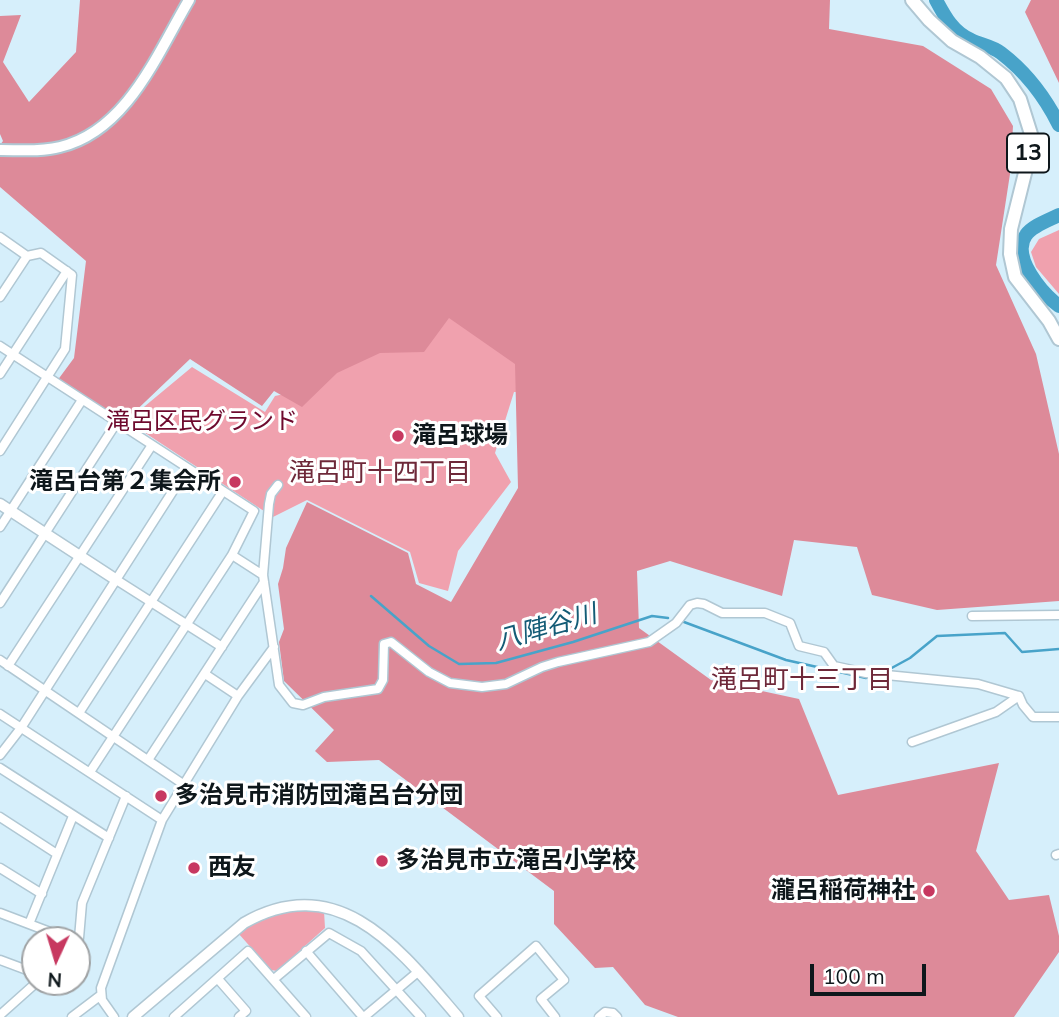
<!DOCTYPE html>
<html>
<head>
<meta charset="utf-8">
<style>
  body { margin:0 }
  #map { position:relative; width:1059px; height:1017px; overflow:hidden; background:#d6effb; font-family:Mulish,sans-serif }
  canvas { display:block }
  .north { position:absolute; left:21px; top:926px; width:70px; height:70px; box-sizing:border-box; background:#fff; border:2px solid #9fa2a4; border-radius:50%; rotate:184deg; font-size:19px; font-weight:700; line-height:28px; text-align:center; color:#0e171b }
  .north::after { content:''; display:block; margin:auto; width:24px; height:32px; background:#c73860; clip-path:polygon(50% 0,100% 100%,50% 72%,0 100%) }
  .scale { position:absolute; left:810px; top:964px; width:116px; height:32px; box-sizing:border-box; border:4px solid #0e171b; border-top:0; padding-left:9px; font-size:21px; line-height:24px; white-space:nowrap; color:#0e171b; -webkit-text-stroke:5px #fff; paint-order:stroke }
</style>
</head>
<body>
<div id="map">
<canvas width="1059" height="1017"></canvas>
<div class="north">N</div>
<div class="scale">100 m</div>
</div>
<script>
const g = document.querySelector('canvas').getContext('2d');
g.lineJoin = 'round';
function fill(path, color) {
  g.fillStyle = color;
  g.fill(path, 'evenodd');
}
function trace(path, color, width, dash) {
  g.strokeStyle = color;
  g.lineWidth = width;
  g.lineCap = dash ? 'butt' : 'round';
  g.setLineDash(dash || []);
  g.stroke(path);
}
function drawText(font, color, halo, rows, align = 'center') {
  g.font = font + ' Mulish,"Noto Sans JP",sans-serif';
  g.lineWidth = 6;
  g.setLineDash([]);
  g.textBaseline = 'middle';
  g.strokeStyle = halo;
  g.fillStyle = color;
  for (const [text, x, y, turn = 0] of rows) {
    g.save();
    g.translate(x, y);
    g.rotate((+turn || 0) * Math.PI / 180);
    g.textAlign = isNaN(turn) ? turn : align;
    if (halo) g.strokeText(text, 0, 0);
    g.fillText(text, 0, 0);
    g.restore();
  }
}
const green = new Path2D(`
  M1059,230V294L1036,267L1031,252L1039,239Z
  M494,265L543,392H514L495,453L511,482L458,551L448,591L419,583L410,552L307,500L273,517L127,421L192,367L265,412L275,396L307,389Z
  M307,910L324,911L325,928L277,971L271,970L238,933C260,917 281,912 307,910Z`);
const forest = new Path2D(`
  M80,0H830L829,29L923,46L991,89L1013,126L1010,174L996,265L1036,354L1059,454V601L937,610L872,595L857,547L794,540L782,596L670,561L637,571L639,628L711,680L799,699L838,795L999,763L976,851L1009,900L1049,895L1059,936V952L1014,1017H678L645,1005L613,967L595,968L554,924V891L379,760L327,762L315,751L334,730L284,681L279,642L284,629L278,584L283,568L286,548L307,502L408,553L416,584L451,602L518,488L515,364L449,318L424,352L380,353L337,373L302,407L274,391L262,406L190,359L124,422L57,381L74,358L86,261L0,187V145L3,141L0,134V16L21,15L3,62L29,102L76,52Z
  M1031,0H1059V83L1025,12Z`);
const stream = new Path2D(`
  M371,596L429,646L459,664L496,663L573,642L652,616L668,618
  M684,622L786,660L866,678
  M888,670L910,658L937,636L1005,633L1022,652L1059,649`);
const river = new Path2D(`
  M936,0C945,17 953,32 971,40C981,45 992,46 1001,53C1026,72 1045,97 1059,125
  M1059,215C1049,220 1032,226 1026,235C1010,257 1043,294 1059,306`);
const minor = new Path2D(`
  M0,237L27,256L41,253L72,275L65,349L0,451
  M0,297L27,256
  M0,346L254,511L232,555L90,772
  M0,374L67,271
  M278,485L271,494L269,504L263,575L279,685L293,703L303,705L324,697L378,689L383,680L384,644L391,642L429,672L450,683L482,687L506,684L542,667L558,662L649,642L676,623L690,605L697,603L704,604L722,613H765L790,623L799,646L824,652L834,666L866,673L978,684L1019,696L1023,705L1033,717H1059
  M0,527L82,400
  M232,555L263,575
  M115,579L222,647
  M0,603L117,422
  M972,616L1059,615
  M0,660L183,784
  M8,666L152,445
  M205,674L238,696
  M79,713L223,491
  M0,714L162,820
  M912,742L996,712L1019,696
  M0,755L21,728L187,469
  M148,760L264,582
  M0,768L109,838
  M0,817L57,854
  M1056,855L1059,854
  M0,868L42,894
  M0,913L71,940
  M29,924L73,816
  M77,941L79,938L82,903L126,796
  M306,951L363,1017
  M0,960L35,973
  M218,979L246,1011L239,1017
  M274,979L329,933L361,951L421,1017
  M0,1015L37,982
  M72,1017L101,995
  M114,1017L102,1000L101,988L162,820L238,696L274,647
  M174,1017L248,951L306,1017
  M364,1017L419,971
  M497,1017L479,996L536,946L564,980L541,999L555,1017
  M599,1017L605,1012L613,1013L617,1017`);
const tertiary = new Path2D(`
  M0,504L115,579
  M133,1017L244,923C340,868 402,952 458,1017`);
const secondary = new Path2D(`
  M0,150C20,150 41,152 60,147C127,131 157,54 189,0`);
const primary = new Path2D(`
  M912,0L929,20L952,41L980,57L1006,78L1020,99L1031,134L1026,169L1011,229L1010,254L1015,277L1049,321L1059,339`);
const markers = [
  [398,436,7,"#c73860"],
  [235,482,7,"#c73860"],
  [161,796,7,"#c73860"],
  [382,861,7,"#c73860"],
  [194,868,7,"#c73860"],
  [929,891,7,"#c73860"]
];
const shields = [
  [1028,153,42]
];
const shieldNames = [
  ["13",1028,153]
];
const parkNames = [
  ["滝呂区民グランド",202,422]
];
const poiNames = [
  ["滝呂球場",412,436],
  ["滝呂台第２集会所",221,482,"right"],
  ["多治見市消防団滝呂台分団",175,796],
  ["多治見市立滝呂小学校",396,861],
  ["西友",208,868],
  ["瀧呂稲荷神社",915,891,"right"]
];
const neighbourhoodNames = [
  ["滝呂町十四丁目",380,473],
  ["滝呂町十三丁目",802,680]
];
const waterNames = [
  ["八陣谷川",546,628,-16]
];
fill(green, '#f0a1ae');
fill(forest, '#dd8a99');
trace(stream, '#48a3c9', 2.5);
trace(river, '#48a3c9', 14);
trace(minor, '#b0c7d3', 11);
trace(tertiary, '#b0c7d3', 13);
trace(secondary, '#b0c7d3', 14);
trace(primary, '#b0c7d3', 16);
trace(minor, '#fff', 8);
trace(tertiary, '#fff', 10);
trace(secondary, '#fff', 10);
trace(primary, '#fff', 12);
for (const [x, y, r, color] of markers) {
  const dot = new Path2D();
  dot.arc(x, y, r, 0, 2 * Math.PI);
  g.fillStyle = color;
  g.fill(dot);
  trace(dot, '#fff', 2.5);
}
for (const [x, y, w] of shields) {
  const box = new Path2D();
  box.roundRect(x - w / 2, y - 19.5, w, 39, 5);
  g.fillStyle = '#fff';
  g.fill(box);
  trace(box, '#0e171b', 2);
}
drawText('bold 23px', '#0e171b', null, shieldNames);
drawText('24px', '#6e092d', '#fff', parkNames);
drawText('bold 24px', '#0e171b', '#fff', poiNames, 'left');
drawText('26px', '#6e2839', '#fff', neighbourhoodNames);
drawText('italic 26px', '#145c76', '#fff', waterNames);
</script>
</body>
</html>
